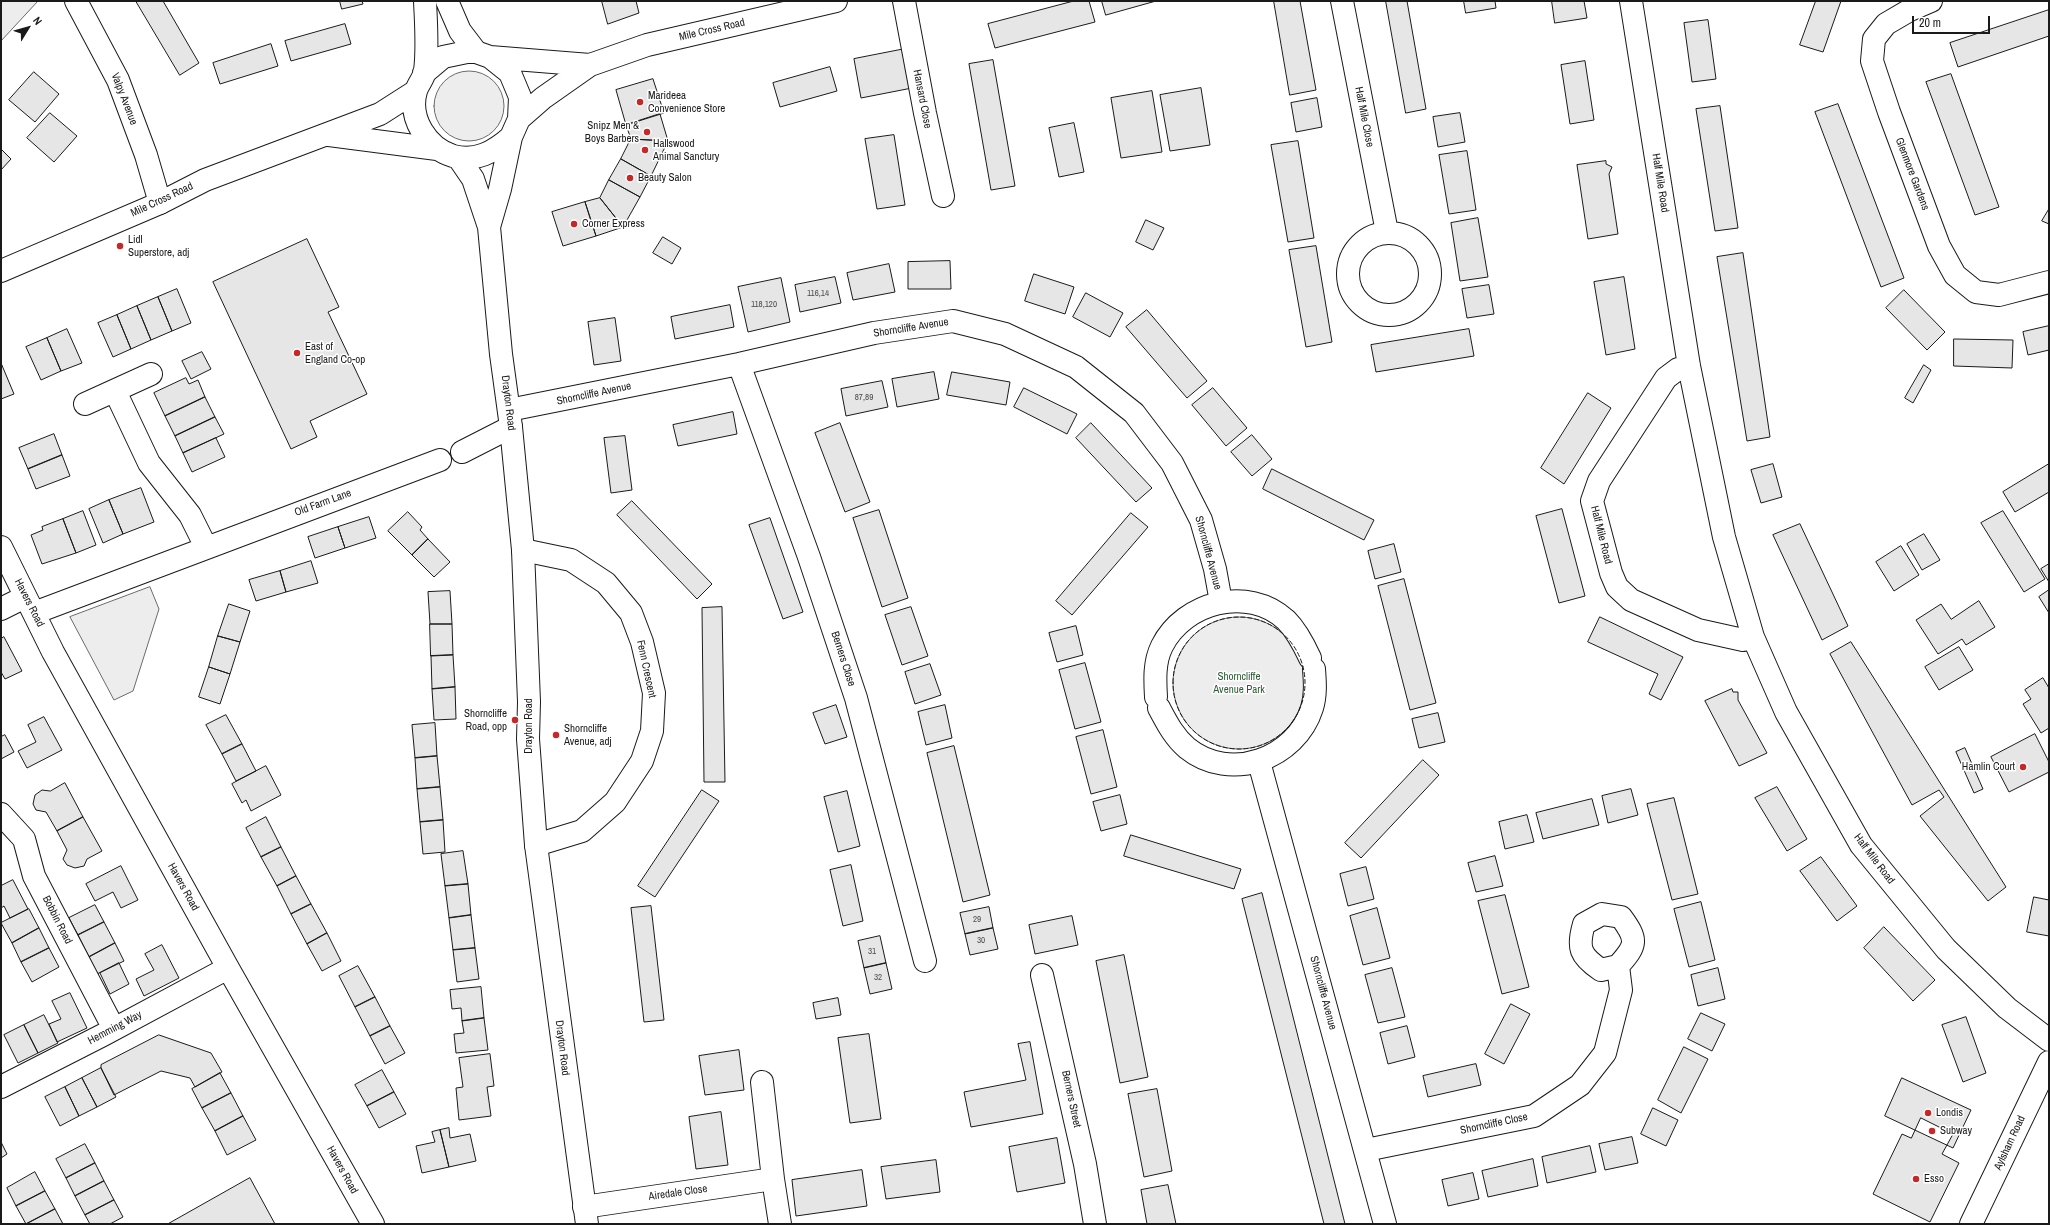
<!DOCTYPE html>
<html>
<head>
<meta charset="utf-8">
<style>
  body { margin:0 }
  #map { position:relative; width:2050px; height:1225px; overflow:hidden; background:#fff; font-family:"Archivo Narrow",sans-serif }
  canvas { display:block }
  .frame { position:absolute; inset:0; border:2px solid #1a1a1a; pointer-events:none }
  .north { position:absolute; left:8px; top:8px; width:40px; height:40px; -webkit-text-stroke:3px #fff; paint-order:stroke; rotate:53deg; font-size:11px; font-weight:700; line-height:16px; text-align:center; color:#1a1a1a }
  .north::after { content:''; display:block; margin:auto; width:14px; height:18px; background:#1a1a1a; clip-path:polygon(50% 0,100% 100%,50% 72%,0 100%) }
  .scale { position:absolute; left:1912px; top:16px; width:78px; height:18px; box-sizing:border-box; border:2px solid #1a1a1a; border-top:0; padding-left:5px; font-size:12px; line-height:14px; white-space:nowrap; color:#1a1a1a; -webkit-text-stroke:3px #fff; paint-order:stroke }
</style>
</head>
<body>
<div id="map">
<canvas width="2050" height="1225"></canvas>
<div class="frame"></div>
<div class="north">N</div>
<div class="scale">20 m</div>
</div>
<script>
const g = document.querySelector('canvas').getContext('2d');
g.lineJoin = 'round';
function fill(path, color) {
  g.fillStyle = color;
  g.fill(path, 'evenodd');
}
function trace(path, color, width, dash) {
  g.strokeStyle = color;
  g.lineWidth = width;
  g.lineCap = dash ? 'butt' : 'round';
  g.setLineDash(dash || []);
  g.stroke(path);
}
function drawText(font, color, halo, rows, align = 'center') {
  g.font = font + ' "Archivo Narrow",sans-serif';
  g.lineWidth = 3;
  g.setLineDash([]);
  g.textBaseline = 'middle';
  g.strokeStyle = halo;
  g.fillStyle = color;
  for (const [text, x, y, turn = 0] of rows) {
    g.save();
    g.translate(x, y);
    g.rotate((+turn || 0) * Math.PI / 180);
    g.textAlign = isNaN(turn) ? turn : align;
    if (halo) g.strokeText(text, 0, 0);
    g.fillText(text, 0, 0);
    g.restore();
  }
}
const built = new Path2D(`
  M1,1H38L1,41Z
  M434 106a35 35 0 1 1 70 0a35 35 0 1 1-70 0Z
  M150,587L159,609L133,691L114,700L70,617Z
  M1173 683a66 66 0 1 1 132 0a66 66 0 1 1-132 0Z`);
const building = new Path2D(`
  M136,1H163L199,63L180,75Z
  M340,1H362L363,4L342,9Z
  M602,1H636L639,13L608,24Z
  M1074,1H1089L1095,22L995,48L988,24Z
  M1102,1H1156L1106,15Z
  M1274,1H1300L1316,90L1290,95Z
  M1386,1H1407L1426,109L1406,113Z
  M1464,1H1495L1496,8L1466,13Z
  M1552,1H1584L1587,18L1555,23Z
  M1816,1H1841L1823,52L1800,45Z
  M2049,10V36L1958,67L1950,43Z
  M1708,20L1716,79L1692,82L1684,23Z
  M345,24L351,44L291,61L285,41Z
  M271,44L278,66L220,84L213,63Z
  M905,49L912,88L861,98L854,59Z
  M993,60L1015,186L991,190L969,64Z
  M1585,61L1594,120L1570,124L1561,65Z
  M830,67L837,91L780,107L773,83Z
  M34,72L59,94L35,122L9,100Z
  M1951,74L1999,207L1975,215L1926,82Z
  M653,79L664,113L626,125L616,90Z
  M1201,88L1210,145L1170,151L1160,95Z
  M1152,91L1162,152L1121,158L1111,98Z
  M1317,98L1322,127L1296,132L1291,103Z
  M1838,104L1904,278L1881,287L1815,112Z
  M1720,106L1738,228L1715,231L1696,109Z
  M50,113L77,136L54,162L27,138Z
  M1460,113L1465,142L1438,147L1433,117Z
  M660,114L668,141L631,139L626,125Z
  M1074,123L1084,172L1059,177L1049,128Z
  M894,135L905,205L877,209L865,139Z
  M631,139L668,141L651,176L621,159Z
  M1298,141L1314,238L1288,242L1271,145Z
  M1,149L11,159L1,170Z
  M1467,151L1476,210L1449,214L1439,155Z
  M621,159L651,176L640,197L609,180Z
  M1606,161V164L1612,167L1609,174L1618,234L1588,239L1577,165Z
  M609,180L640,197L623,227L600,198Z
  M600,198L623,227L596,236L585,202Z
  M585,202L596,236L563,246L552,212Z
  M2049,209V224L2042,221Z
  M1478,218L1488,277L1460,281L1451,223Z
  M1146,220L1164,228L1153,250L1136,242Z
  M663,237L681,248L672,264L653,253Z
  M307,239L339,307L328,312L367,394L310,421L317,437L291,449L213,282Z
  M1316,246L1332,342L1306,347L1289,250Z
  M1743,253L1770,437L1747,441L1717,257Z
  M950,261L951,289H908V262Z
  M889,264L895,292L853,300L847,273Z
  M1034,274L1074,287L1065,314L1025,301Z
  M835,277L841,303L800,312L795,285Z
  M1624,277L1635,349L1606,355L1594,282Z
  M781,278L790,322L748,332L738,287Z
  M1489,285L1494,314L1467,318L1462,289Z
  M177,289L191,323L172,331L158,297Z
  M1904,290L1945,332L1927,350L1886,308Z
  M1086,293L1123,313L1110,337L1073,317Z
  M158,297L172,331L151,340L137,306Z
  M730,305L734,327L675,339L671,317Z
  M137,306L151,340L131,349L117,315Z
  M1147,310L1207,381L1187,398L1126,327Z
  M117,315L131,349L113,357L98,323Z
  M615,318L621,361L594,365L588,322Z
  M2049,326V350L2028,355L2023,332Z
  M67,329L82,363L61,371L47,338Z
  M1469,329L1474,356L1376,372L1371,345Z
  M47,338L61,371L41,380L26,347Z
  M1954,339L2013,340L2012,368L1954,366Z
  M202,352L211,369L191,379L182,361Z
  M1,363L14,394L1,399Z
  M1924,365L1931,370L1913,403L1905,398Z
  M934,372L939,399L897,407L892,379Z
  M952,372L1010,382L1006,405L947,395Z
  M186,378L189,384L198,380L205,397L165,416L154,393Z
  M882,381L888,407L846,416L841,389Z
  M1024,388L1077,414L1067,434L1014,407Z
  M1213,388L1247,428L1226,446L1192,405Z
  M1588,393L1611,408L1564,484L1541,468Z
  M205,397L215,417L175,436L165,416Z
  M733,412L737,434L678,446L673,425Z
  M215,417L224,434L183,453L175,436Z
  M840,423L870,502L845,512L815,433Z
  M1091,423L1152,488L1136,502L1076,438Z
  M54,434L62,455L28,469L19,448Z
  M1252,435L1272,459L1252,476L1231,452Z
  M625,436L632,490L611,493L604,438Z
  M216,438L225,457L192,472L183,453Z
  M62,455L70,476L36,489L28,469Z
  M1773,464L1782,497L1761,503L1751,470Z
  M2049,464V492L2015,512L2003,492Z
  M1272,469L1374,520L1364,540L1263,489Z
  M141,488L154,522L123,534L109,500Z
  M109,500L123,534L103,543L89,509Z
  M632,501L712,584L697,599L617,515Z
  M1562,509L1585,596L1559,603L1536,516Z
  M879,510L908,598L882,607L853,518Z
  M83,511L96,545L76,553L63,519Z
  M2003,511L2045,579L2024,592L1981,523Z
  M408,512L422,527L420,530L428,539L412,555L388,531Z
  M1131,513L1148,527L1072,615L1056,601Z
  M369,517L376,538L345,548L338,527Z
  M770,518L803,612L783,619L749,525Z
  M63,519L76,553L42,564L31,535L43,530L42,527Z
  M1800,524L1848,626L1822,640L1773,535Z
  M338,527L345,548L315,558L308,537Z
  M1924,534L1940,560L1922,570L1907,544Z
  M428,539L450,562L434,577L412,555Z
  M1394,544L1401,572L1375,579L1368,551Z
  M1901,546L1919,575L1894,591L1876,562Z
  M311,561L318,583L286,592L280,571Z
  M2049,564V582L2041,569Z
  M280,571L286,592L256,601L249,580Z
  M1404,579L1436,703L1410,710L1378,586Z
  M2049,590V613L2039,597Z
  M450,591L452,624H430L428,592Z
  M1979,601L1995,627L1966,645L1962,639L1938,654L1916,620L1941,604L1951,619Z
  M229,604L250,611L240,642L218,636Z
  M722,607L725,782H704L702,608Z
  M911,607L928,656L902,665L885,615Z
  M1600,617L1683,657L1661,700L1649,694L1658,674L1588,642Z
  M430,624H452L453,655L431,656Z
  M1076,626L1083,655L1057,662L1049,633Z
  M218,636L240,642L230,674L209,667Z
  M4,637L22,671L5,679L1,672V639Z
  M1851,642L2006,887L1988,901L1920,816L1944,797L1939,790L1912,805L1830,654Z
  M1959,647L1973,670L1939,690L1925,667Z
  M453,655L455,687L432,689L431,656Z
  M1085,663L1101,722L1075,729L1059,670Z
  M930,664L941,695L915,704L905,672Z
  M209,667L230,674L220,704L199,697Z
  M2043,678L2049,688V728L2041,733L2023,704L2031,699L2025,690Z
  M455,687L456,719L434,720L432,689Z
  M1732,689L1733,692H1738V700L1767,753L1739,766L1705,701Z
  M836,705L847,737L825,744L813,713Z
  M945,705L952,738L926,745L918,712Z
  M1438,713L1445,742L1419,748L1412,719Z
  M226,715L242,744L222,754L206,725Z
  M44,717L62,750L27,768L18,751L36,742L28,725Z
  M435,723L437,756L415,758L412,725Z
  M1103,730L1117,787L1091,794L1076,737Z
  M2035,734L2049,762V772L2009,792L1991,757Z
  M5,735L14,752L1,759V737Z
  M242,744L256,771L236,781L222,754Z
  M954,746L990,895L963,902L927,753Z
  M1965,748L1983,789L1974,793L1956,752Z
  M437,756L440,787L417,789L415,758Z
  M1423,760L1439,775L1361,858L1345,843Z
  M266,766L281,795L251,811L246,800L242,803L232,784Z
  M65,783L83,817L57,831L46,812L36,810L33,804L35,795L42,790L50,791Z
  M440,787L443,820L420,822L417,789Z
  M1777,787L1807,839L1787,851L1755,798Z
  M1631,789L1638,815L1608,823L1602,796Z
  M702,790L719,801L655,897L638,886Z
  M847,791L860,846L838,852L824,797Z
  M1120,795L1127,824L1101,831L1093,802Z
  M1674,798L1698,894L1672,900L1647,804Z
  M1592,799L1599,825L1543,839L1536,813Z
  M1527,815L1534,842L1505,849L1499,822Z
  M83,817L102,851L87,859L84,866L75,868L67,865L63,859L67,850L57,831Z
  M266,817L281,847L261,857L246,828Z
  M443,820L445,852L423,854L420,822Z
  M1131,835L1241,869L1234,889L1124,856Z
  M281,847L296,876L277,886L261,857Z
  M463,851L468,884L445,886L441,854Z
  M1495,856L1503,886L1476,892L1468,863Z
  M1821,857L1857,906L1837,921L1800,871Z
  M851,865L863,921L843,926L830,870Z
  M121,866L138,900L121,908L113,892L95,901L86,884Z
  M1366,867L1374,899L1348,906L1340,874Z
  M296,876L311,904L291,914L277,886Z
  M13,880L28,909L10,918L4,906L1,908V886Z
  M468,884L471,915L449,918L445,886Z
  M1262,893L1345,1224H1324L1242,899Z
  M1505,895L1529,987L1502,994L1478,901Z
  M2034,897L2049,900V936L2027,932Z
  M1701,902L1715,960L1689,967L1674,909Z
  M311,904L327,933L307,944L291,914Z
  M95,905L104,922L78,935L69,918Z
  M651,906L664,1020L644,1022L631,908Z
  M989,907L993,928L965,934L960,913Z
  M1377,908L1390,958L1363,965L1350,916Z
  M29,909L39,928L12,943L1,923Z
  M471,915L475,948L453,950L449,918Z
  M1072,916L1078,945L1035,954L1029,925Z
  M104,922L115,943L89,957L78,935Z
  M1884,927L1935,980L1913,1001L1864,948Z
  M39,928L49,948L21,962L12,943Z
  M993,928L998,949L970,955L965,934Z
  M327,933L341,961L322,971L307,944Z
  M880,936L886,963L864,968L858,941Z
  M115,943L124,961L97,974L89,957Z
  M162,945L179,978L144,996L136,979L154,970L145,954Z
  M49,948L59,967L32,982L21,962Z
  M475,948L479,979L457,982L453,950Z
  M1124,955L1148,1077L1120,1083L1096,961Z
  M119,963L129,984L110,994L100,973Z
  M886,963L892,989L870,994L864,968Z
  M358,966L375,997L355,1007L339,976Z
  M1392,968L1405,1017L1378,1023L1365,975Z
  M1718,968L1725,999L1698,1006L1691,975Z
  M481,987L484,1018L462,1021L461,1008L452,1009L450,990Z
  M70,993L87,1028L57,1042L49,1024L61,1019L52,1001Z
  M375,997L390,1026L370,1036L355,1007Z
  M838,998L841,1015L816,1019L813,1003Z
  M1511,1004L1530,1014L1504,1064L1485,1054Z
  M1701,1013L1725,1024L1712,1051L1688,1039Z
  M44,1015L58,1043L38,1053L24,1025Z
  M1966,1017L1986,1073L1963,1082L1942,1025Z
  M484,1018L488,1050L456,1053L454,1034L464,1033L462,1021Z
  M24,1025L38,1053L18,1063L4,1035Z
  M390,1026L405,1053L385,1064L370,1036Z
  M1407,1026L1415,1057L1388,1064L1380,1033Z
  M869,1034L881,1119L850,1123L838,1038Z
  M159,1035L211,1053L222,1072L195,1087L190,1078L161,1071L114,1095L101,1068V1065Z
  M1030,1042L1043,1114L971,1127L964,1092L1026,1080L1018,1044Z
  M1684,1047L1708,1059L1681,1113L1658,1100Z
  M739,1050L744,1090L705,1095L699,1056Z
  M490,1054L494,1086L487,1087L491,1116L459,1120L456,1088L463,1087L459,1058Z
  M1476,1064L1481,1085L1428,1097L1423,1076Z
  M101,1068L116,1097L97,1107L82,1078Z
  M382,1070L394,1092L367,1106L355,1085Z
  M220,1073L231,1093L202,1108L192,1089Z
  M82,1078L97,1107L79,1116L65,1087Z
  M1902,1078L1971,1110L1953,1148L1885,1116Z
  M65,1087L79,1116L60,1126L45,1097Z
  M1157,1089L1172,1171L1144,1177L1128,1094Z
  M394,1092L406,1114L379,1128L367,1106Z
  M231,1093L243,1116L215,1131L202,1108Z
  M1653,1108L1678,1120L1666,1146L1641,1134Z
  M721,1112L728,1165L696,1169L689,1117Z
  M243,1116L256,1140L227,1155L215,1131Z
  M1921,1118L1953,1134L1942,1154L1959,1163L1930,1222L1873,1194L1902,1134L1911,1138Z
  M449,1128L450,1138L470,1134L476,1161L449,1167L440,1130Z
  M440,1130L449,1167L422,1173L416,1146L435,1142L432,1132Z
  M1632,1137L1638,1163L1605,1170L1599,1144Z
  M1057,1138L1065,1183L1017,1192L1009,1147Z
  M1,1142L7,1154L1,1158Z
  M85,1144L95,1163L66,1178L56,1159Z
  M1590,1146L1596,1172L1547,1183L1542,1157Z
  M1533,1159L1538,1186L1488,1197L1482,1171Z
  M936,1160L940,1192L886,1199L881,1167Z
  M95,1163L104,1181L75,1196L66,1178Z
  M862,1170L867,1206L796,1216L792,1180Z
  M35,1172L45,1191L16,1206L7,1188Z
  M1473,1173L1479,1199L1448,1206L1442,1180Z
  M250,1178L275,1224H168Z
  M104,1181L114,1200L85,1215L75,1196Z
  M1168,1185L1176,1224H1147L1141,1190Z
  M45,1191L55,1209L26,1224L16,1206Z
  M114,1200L123,1217L110,1224H90L85,1215Z
  M55,1209L63,1224H26Z`);
const minor = new Path2D(`
  M76,1L118,80L146,155L160,203
  M904,1L925,113L943,196
  M1342,1L1387,232
  M1631,1L1689,366L1724,537L1753,637L1786,712L1861,845L1946,949L2007,1008L2049,1040
  M1931,1L1910,10L1886,24L1874,39L1872,61L1889,112L1939,246L1955,275L1976,292L1999,295L2049,282
  M1348 274a41 41 0 1 1 82 0a41 41 0 1 1-82 0Z
  M739,364L809,557L856,698L925,961
  M1689,366L1678,369L1666,378L1599,481L1592,501L1611,573L1617,587L1631,600L1698,630L1743,640L1753,637
  M115,391L149,463L190,515L206,547
  M85,404L151,374
  M509,410L739,364L874,333L953,321L1005,334L1076,367L1134,413L1172,463L1201,520L1215,569L1221,602
  M462,452L511,427
  M1,547L53,652L228,968L373,1224
  M523,550L571,560L606,583L631,613L642,642L654,693L652,731L642,761L615,802L582,831L536,845
  M1,609L25,597
  M34,613L440,460
  M1156,697C1155,680 1154,662 1162,646C1184,602 1248,585 1286,620C1297,631 1304,645 1310,658
  M1159,708C1167,723 1174,737 1187,748C1230,783 1296,759 1312,708C1316,695 1315,682 1314,669
  M1259,762L1385,1224
  M1,814L24,839L34,876L114,1029
  M1042,975L1085,1164L1095,1224
  M762,1082L773,1179
  M1,1087L103,1035L228,968
  M1366,1150L1534,1116L1580,1085L1605,1053L1621,990L1618,966C1637,945 1638,940 1621,917L1602,914L1584,924C1577,948 1580,956 1601,970L1618,966
  M584,1207L773,1179L780,1224`);
const primary = new Path2D(`
  M425,1C426,24 428,48 425,71C424,78 418,84 416,91C408,118 427,148 453,156C476,162 494,152 511,137
  M447,1L460,31L476,52
  M490,57L590,65
  M424,73L443,57L467,52H476L490,57L510,73L520,97L519,119L511,137L500,189L489,227
  M519,119L543,98L590,65L647,45L836,1
  M329,135L437,149
  M458,157L473,179L489,227L501,354L511,427L523,550L529,702L528,739L536,845L587,1224
  M1,271L160,203L205,180L380,114L416,91
  M1971,1224L2049,1062`);
const fence = new Path2D(`
  M1173 683a66 66 0 1 1 132 0a66 66 0 1 1-132 0Z`);
const markers = [
  [640,102,4,"#c62828"],
  [647,132,4,"#c62828"],
  [645,150,4,"#c62828"],
  [630,178,4,"#c62828"],
  [574,224,4,"#c62828"],
  [120,246,4,"#c62828"],
  [297,353,4,"#c62828"],
  [515,720,4,"#c62828"],
  [556,735,4,"#c62828"],
  [2023,767,4,"#c62828"],
  [1928,1113,4,"#c62828"],
  [1932,1131,4,"#c62828"],
  [1916,1179,4,"#c62828"]
];
const numberNames = [
  ["116,14",818,294],
  ["118,120",764,305],
  ["87,89",864,398],
  ["29",977,920],
  ["30",981,941],
  ["31",872,952],
  ["32",878,978]
];
const streetNames = [
  ["Mile Cross Road",712,30,-13],
  ["Valpy Avenue",124,99,69],
  ["Hansard Close",922,99,79],
  ["Half Mile Close",1364,117,79],
  ["Glenmore Gardens",1912,174,69],
  ["Half Mile Road",1660,183,81],
  ["Mile Cross Road",162,200,-25],
  ["Shorncliffe Avenue",911,328,-9],
  ["Shorncliffe Avenue",594,394,-12],
  ["Drayton Road",508,403,83],
  ["Old Farm Lane",323,503,-20],
  ["Half Mile Road",1601,535,76],
  ["Shorncliffe Avenue",1208,553,75],
  ["Havers Road",29,603,63],
  ["Berners Close",843,659,72],
  ["Fenn Crescent",646,669,78],
  ["Drayton Road",529,726,-90],
  ["Half Mile Road",1874,859,53],
  ["Havers Road",183,887,61],
  ["Bobbin Road",57,920,63],
  ["Shorncliffe Avenue",1323,993,75],
  ["Hemming Way",115,1028,-28],
  ["Drayton Road",562,1048,83],
  ["Berners Street",1071,1099,78],
  ["Shorncliffe Close",1494,1124,-12],
  ["Aylsham Road",2010,1143,-65],
  ["Havers Road",342,1170,61],
  ["Airedale Close",678,1193,-8]
];
const poiNames = [
  ["Marideea",648,96],
  ["Convenience Store",648,109],
  ["Snipz Men &",639,126,"right"],
  ["Boys Barbers",639,139,"right"],
  ["Hallswood",653,144],
  ["Animal Sanctury",653,157],
  ["Beauty Salon",638,178],
  ["Corner Express",582,224],
  ["Lidl",128,240],
  ["Superstore, adj",128,253],
  ["East of",305,347],
  ["England Co-op",305,360],
  ["Shorncliffe",507,714,"right"],
  ["Road, opp",507,727,"right"],
  ["Shorncliffe",564,729],
  ["Avenue, adj",564,742],
  ["Hamlin Court",2015,767,"right"],
  ["Londis",1936,1113],
  ["Subway",1940,1131],
  ["Esso",1924,1179]
];
const parkNames = [
  ["Shorncliffe",1239,677],
  ["Avenue Park",1239,690]
];
fill(built, '#ededed');
trace(built, '#6a6a6a', 1);
fill(building, '#e6e6e6');
trace(building, '#1a1a1a', 1);
trace(minor, '#1a1a1a', 24);
trace(primary, '#1a1a1a', 24);
trace(minor, '#fff', 22);
trace(primary, '#fff', 22);
trace(fence, '#1a1a1a', 1, [5, 2]);
for (const [x, y, r, color] of markers) {
  const dot = new Path2D();
  dot.arc(x, y, r, 0, 2 * Math.PI);
  g.fillStyle = color;
  g.fill(dot);
  trace(dot, '#fff', 1.5);
}
drawText('9px', '#4d4d4d', null, numberNames);
drawText('11px', '#1a1a1a', '#fff', streetNames);
drawText('11px', '#1a1a1a', '#fff', poiNames, 'left');
drawText('11px', '#2b5a34', '#fff', parkNames);
</script>
</body>
</html>
